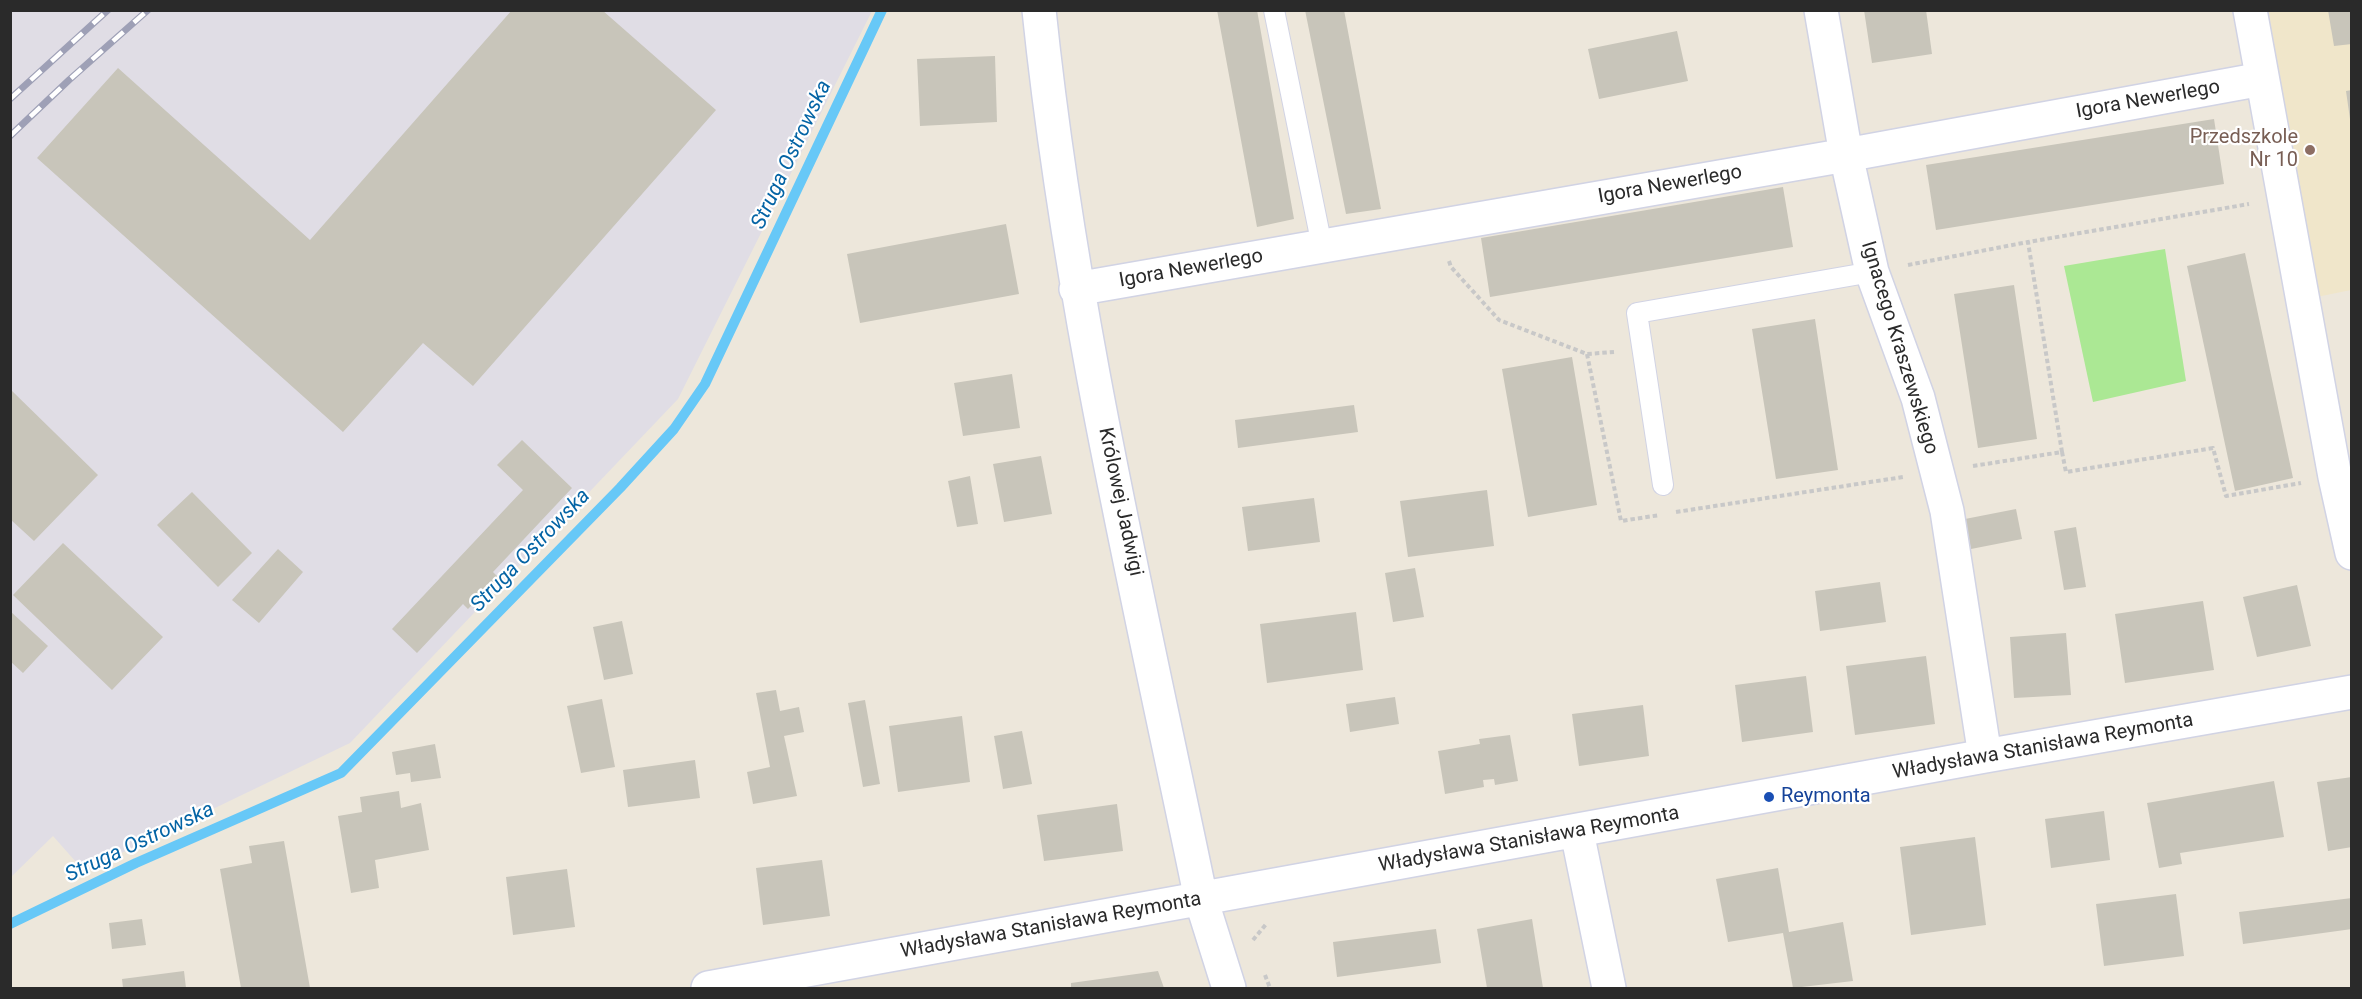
<!DOCTYPE html>
<html>
<head>
<meta charset="utf-8">
<style>
  body { margin:0 }
  #map { position:relative; width:2362px; height:999px; overflow:hidden; background:#ede7db; font-family:Roboto,sans-serif }
  canvas { display:block }
  .frame { position:absolute; inset:0; border:12px solid #2a2a2a; pointer-events:none }
</style>
</head>
<body>
<div id="map">
<canvas width="2362" height="999"></canvas>
<div class="frame"></div>
</div>
<script>
const g = document.querySelector('canvas').getContext('2d');
g.lineJoin = 'round';
function fill(path, color) {
  g.fillStyle = color;
  g.fill(path, 'evenodd');
}
function trace(path, color, width, dash) {
  g.strokeStyle = color;
  g.lineWidth = width;
  g.lineCap = dash ? 'butt' : 'round';
  g.setLineDash(dash || []);
  g.stroke(path);
}
function drawText(font, color, halo, rows, align = 'center') {
  g.font = font + ' Roboto,sans-serif';
  g.lineWidth = 4.5;
  g.setLineDash([]);
  g.textBaseline = 'middle';
  g.strokeStyle = halo;
  g.fillStyle = color;
  for (const [text, x, y, turn = 0] of rows) {
    g.save();
    g.translate(x, y);
    g.rotate((+turn || 0) * Math.PI / 180);
    g.textAlign = isNaN(turn) ? turn : align;
    if (halo) g.strokeText(text, 0, 0);
    g.fillText(text, 0, 0);
    g.restore();
  }
}
const industrial = new Path2D(`
  M11,11H872L678,399L350,743L84,871L53,836L11,877Z`);
const education = new Path2D(`
  M2241,11H2351V290L2297,301Z`);
const green = new Path2D(`
  M2165,249L2186,381L2093,402L2064,266Z`);
const stream = new Path2D(`
  M10,924L136,863L341,773L620,488L674,429L705,384L882,10`);
const building = new Path2D(`
  M512,10H602L716,110L473,386L423,343L343,432L37,158L118,68L310,240Z
  M1217,10H1257L1294,219L1257,227Z
  M1305,10H1344L1381,209L1346,214Z
  M1864,10H1926L1932,54L1872,63Z
  M2328,10H2352V44L2334,46Z
  M1677,31L1688,81L1599,99L1588,49Z
  M995,56L997,122L920,126L917,59Z
  M2352,90V119H2350L2346,91Z
  M2214,119L2224,184L1936,230L1926,165Z
  M1783,187L1793,247L1490,297L1481,238Z
  M1006,224L1019,294L860,323L847,254Z
  M2245,253L2293,478L2235,491L2187,266Z
  M2014,285L2037,439L1978,448L1954,294Z
  M1815,319L1838,470L1776,479L1752,329Z
  M1572,357L1597,505L1528,517L1502,369Z
  M1012,374L1020,428L963,436L954,383Z
  M10,389L98,475L34,541L10,519Z
  M1354,405L1358,432L1238,448L1235,420Z
  M522,440L572,488L493,572L499,578L468,609L463,604L417,653L392,629L523,490L497,465Z
  M1041,456L1052,514L1004,522L993,464Z
  M970,476L978,524L957,527L948,481Z
  M1487,490L1494,546L1408,557L1400,501Z
  M192,492L252,553L218,587L157,525Z
  M1314,498L1320,542L1248,551L1242,507Z
  M2016,509L2022,539L1971,549L1965,519Z
  M2076,527L2086,587L2064,590L2054,531Z
  M63,543L163,637L112,690L13,595Z
  M278,549L303,572L259,623L232,600Z
  M1415,568L1424,617L1393,622L1385,573Z
  M1880,582L1886,622L1820,631L1815,591Z
  M2297,585L2311,646L2257,657L2243,597Z
  M2203,601L2214,670L2125,683L2115,614Z
  M10,611L48,646L23,673L10,661Z
  M1356,612L1363,670L1267,683L1260,624Z
  M622,621L633,674L604,680L593,627Z
  M2066,633L2071,695L2014,698L2010,637Z
  M1926,656L1935,724L1855,735L1846,666Z
  M1806,676L1813,732L1742,742L1735,685Z
  M776,690L780,711L799,707L804,732L784,736L797,796L753,804L747,772L770,767L756,693Z
  M1395,697L1399,724L1350,732L1346,704Z
  M602,699L615,767L581,773L567,706Z
  M865,700L880,784L863,787L848,703Z
  M1643,705L1649,756L1579,766L1572,714Z
  M962,716L970,782L898,792L889,726Z
  M1022,731L1032,784L1003,789L994,736Z
  M1510,735L1518,781L1495,785L1494,779L1483,780L1484,787L1445,794L1438,751L1480,744L1479,739Z
  M435,744L441,778L411,782L410,773L396,775L392,752Z
  M695,760L700,798L628,807L623,770Z
  M2352,777V847L2328,851L2317,782Z
  M2274,781L2284,837L2180,853L2182,864L2159,868L2147,803Z
  M399,791L401,808L421,803L429,850L375,860L379,888L351,893L338,816L362,812L360,797Z
  M1117,804L1123,851L1044,861L1037,815Z
  M2104,811L2110,860L2051,868L2045,819Z
  M1975,837L1986,925L1911,935L1900,847Z
  M284,841L310,988H241L220,869L252,863L249,846Z
  M822,860L830,916L763,925L756,868Z
  M1778,868L1789,932L1843,922L1853,981L1793,988L1783,933L1728,942L1716,879Z
  M567,869L575,927L513,935L506,877Z
  M2176,894L2184,956L2104,966L2096,904Z
  M2352,898V929L2243,944L2239,912Z
  M142,919L146,945L112,949L109,923Z
  M1532,919L1543,988H1487L1477,929Z
  M1436,929L1441,963L1337,977L1333,942Z
  M184,971L186,988H123L122,979Z
  M1158,971L1164,988H1071V983Z`);
const path = new Path2D(`
  M1449,261L1451,267L1499,320L1587,354L1614,352
  M1908,265L2028,242
  M1587,354L1621,521L1660,515
  M2062,452L2028,242L2249,204
  M1973,466L2062,452L2066,472L2213,448L2226,496L2301,483
  M1676,512L1903,477
  M1253,940L1267,923
  M1265,975L1270,988`);
const service = new Path2D(`
  M1274,10L1322,246
  M1663,485L1637,313L1872,272`);
const minor = new Path2D(`
  M1039,10C1070,310 1140,604 1201,899L1229,988
  M1821,10L1846,155L1872,272L1918,398L1947,511L1985,756
  M2250,10L2335,477L2352,553
  M1076,289L1846,155L2262,79
  M1577,832L1609,988
  M708,988L1985,756L2352,692`);
const rail = new Path2D(`
  M10,99L108,10
  M10,136L69,80L148,10`);
const markers = [
  [2310,150,6,"#8d6e63"],
  [1769,797,6,"#1a4fb4"]
];
const streetNames = [
  ["Igora Newerlego",2148,100,-10],
  ["Igora Newerlego",1670,185,-10],
  ["Igora Newerlego",1191,269,-10],
  ["Ignacego Kraszewskiego",1899,348,73],
  ["Królowej Jadwigi",1120,502,78],
  ["Władysława Stanisława Reymonta",2043,747,-10],
  ["Władysława Stanisława Reymonta",1529,840,-10],
  ["Władysława Stanisława Reymonta",1051,926,-10]
];
const educationNames = [
  ["Przedszkole",2298,138],
  ["Nr 10",2298,161]
];
const transitNames = [
  ["Reymonta",1781,797]
];
const waterNames = [
  ["Struga Ostrowska",792,155,-65],
  ["Struga Ostrowska",531,551,-46],
  ["Struga Ostrowska",140,843,-25]
];
fill(industrial, '#e0dde5');
fill(education, '#f0e6ca');
fill(green, '#abe894');
trace(stream, '#67c8f7', 10);
fill(building, '#c8c5ba');
trace(service, '#d1d3e4', 22);
trace(minor, '#d1d3e4', 36);
trace(path, '#c8c8c8', 4, [4.5, 3]);
trace(service, '#fff', 20);
trace(minor, '#fff', 33);
trace(rail, '#9ea0b6', 7);
trace(rail, '#fff', 4.5, [14]);
for (const [x, y, r, color] of markers) {
  const dot = new Path2D();
  dot.arc(x, y, r, 0, 2 * Math.PI);
  g.fillStyle = color;
  g.fill(dot);
  trace(dot, '#fff', 2);
}
drawText('20px', '#2a2a2a', '#fff', streetNames);
drawText('20px', '#785e54', '#fff', educationNames, 'right');
drawText('20px', '#164399', '#fff', transitNames, 'left');
drawText('italic 21px', '#0464a5', '#fff', waterNames);
</script>
</body>
</html>
